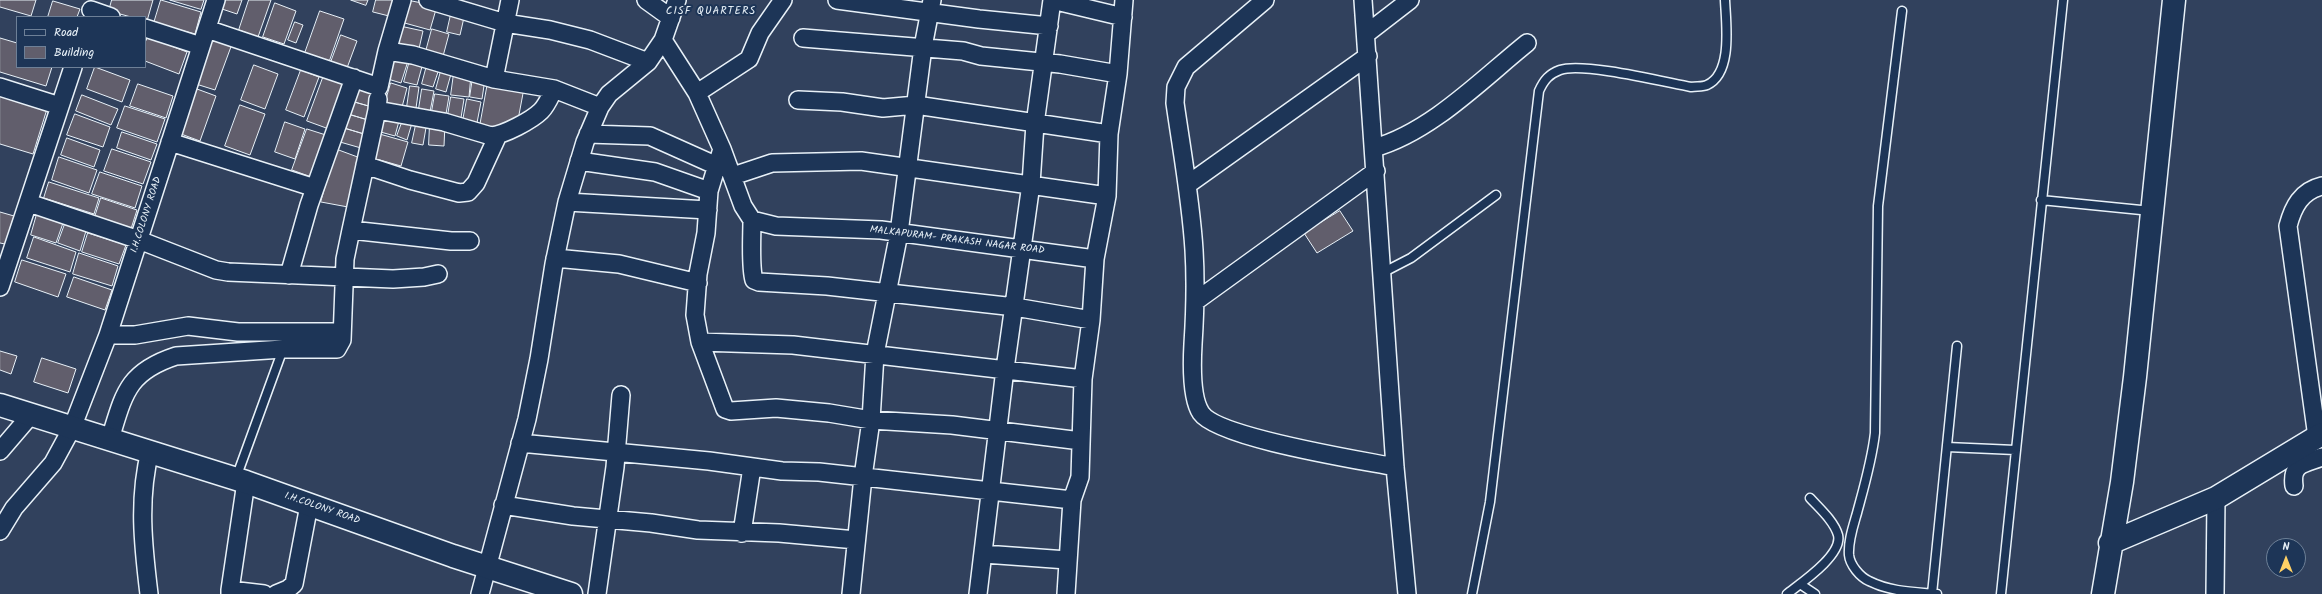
<!DOCTYPE html>
<html>
<head>
<meta charset="utf-8">
<style>
  body { margin:0 }
  #map { position:relative; width:2322px; height:594px; overflow:hidden; background:#31415d; font-family:Kalam,sans-serif }
  canvas { display:block }
  .legend { position:absolute; left:16px; top:16px; width:130px; height:52px; box-sizing:border-box; background:#1d3557; border:1px solid #6e8097; margin:0; padding:5px 7px; list-style:none; font-size:12px; color:#e8f1f8 }
  .legend li { display:flex; align-items:center; gap:8px; height:20px }
  .legend b { width:20px; border:1px solid #6e8097 }
  .north { position:absolute; left:2266px; top:538px; width:40px; height:40px; box-sizing:border-box; background:#1d3557; border:1px solid #6e8097; border-radius:50%; rotate:0deg; font-size:11px; font-weight:700; line-height:16px; text-align:center; color:#e8f1f8 }
  .north::after { content:''; display:block; margin:auto; width:14px; height:18px; background:#ffd166; clip-path:polygon(50% 0,100% 100%,50% 72%,0 100%) }
</style>
</head>
<body>
<div id="map">
<canvas width="2322" height="594"></canvas>
<ul class="legend">
<li><b style="height:5px;background:#1d3557"></b>Road</li>
<li><b style="height:11px;background:#615e6c"></b>Building</li>
</ul>
<div class="north">N</div>
</div>
<script>
const g = document.querySelector('canvas').getContext('2d');
g.lineJoin = 'round';
function fill(path, color) {
  g.fillStyle = color;
  g.fill(path, 'evenodd');
}
function trace(path, color, width, dash) {
  g.strokeStyle = color;
  g.lineWidth = width;
  g.lineCap = dash ? 'butt' : 'round';
  g.setLineDash(dash || []);
  g.stroke(path);
}
function drawText(font, color, halo, rows, align = 'center') {
  g.font = font + ' Kalam,sans-serif';
  g.lineWidth = 4;
  g.setLineDash([]);
  g.textBaseline = 'middle';
  g.strokeStyle = halo;
  g.fillStyle = color;
  for (const [text, x, y, turn = 0] of rows) {
    g.save();
    g.translate(x, y);
    g.rotate((+turn || 0) * Math.PI / 180);
    g.textAlign = isNaN(turn) ? turn : align;
    if (halo) g.strokeText(text, 0, 0);
    g.fillText(text, 0, 0);
    g.restore();
  }
}
const building = new Path2D(`
  M0,0H36L31,16L0,7Z
  M112,0H153L147,21L145,17H131L109,11Z
  M161,0L201,12L195,34L154,23Z
  M170,0H204L201,9Z
  M225,0H242L237,14L222,9Z
  M249,0H271L258,37L239,30Z
  M351,0H368L366,5Z
  M376,0H397L393,17L373,12Z
  M407,0L437,6L430,30L401,22Z
  M53,1L80,9L77,17H48Z
  M275,3L296,11L284,44L263,37Z
  M452,10L465,13L460,35L447,32Z
  M320,11L344,19L329,62L305,53Z
  M295,22L303,25L296,43L288,40Z
  M400,26L423,31L418,53L396,48Z
  M432,29L449,34L442,60L425,55Z
  M341,35L357,41L347,68L331,62Z
  M148,37L187,52L179,74L145,61V43Z
  M213,37L232,44L215,90L196,84Z
  M0,38L17,43V67H52L46,86L0,72Z
  M395,57L408,61L401,83L388,79Z
  M410,60L423,63L417,85L404,82Z
  M254,65L278,74L265,109L241,100Z
  M427,65L439,69L433,87L422,84Z
  M95,67L130,80L122,102L87,89Z
  M301,70L319,77L304,117L286,110Z
  M441,71L451,74L446,92L436,89Z
  M454,73L471,75L469,97L451,95Z
  M324,75L346,83L329,129L307,121Z
  M473,77L485,79L482,99L470,97Z
  M488,82L524,88L518,120L494,130L480,126Z
  M391,83L407,88L401,111L384,107Z
  M138,84L173,96L166,118L130,106Z
  M410,86L419,87L416,108L407,107Z
  M355,87L376,93L372,107L351,101Z
  M197,89L216,96L200,141L181,134Z
  M422,89L434,91L429,117L418,115Z
  M435,94L449,96L445,120L431,117Z
  M0,95L47,109L33,154L0,144Z
  M82,95L118,109L111,125L76,111Z
  M451,97L464,99L460,124L447,121Z
  M467,99L481,102L476,128L462,126Z
  M351,101L372,107L368,120L348,114Z
  M240,105L265,114L250,155L225,146Z
  M125,106L165,119L157,142L117,128Z
  M75,114L110,127L103,147L67,135Z
  M348,114L368,120L364,134L344,128Z
  M381,116L399,121L395,136L377,131Z
  M403,120L412,123L407,140L397,136Z
  M417,120L427,122L423,145L412,143Z
  M285,122L305,129L295,159L275,152Z
  M430,123L445,124L444,146L429,145Z
  M344,128L364,134L361,148L340,142Z
  M307,129L329,136L314,178L292,170Z
  M122,132L157,144L151,160L117,148Z
  M376,133L408,142L401,166L369,157Z
  M67,138L100,150L94,167L61,155Z
  M112,149L151,162L143,184L104,171Z
  M336,149L363,159L348,207L321,202Z
  M59,157L97,170L89,193L52,180Z
  M100,172L142,186L135,208L92,194Z
  M49,182L99,198L94,214L44,198Z
  M101,198L137,210L130,232L94,220Z
  M1340,211L1353,231L1317,253L1304,233Z
  M0,212L14,216L5,244L0,243Z
  M37,214L63,223L56,243L31,235Z
  M65,224L86,231L80,251L58,243Z
  M88,233L126,245L119,264L82,252Z
  M34,237L76,252L70,272L27,258Z
  M79,253L118,266L112,286L73,274Z
  M22,260L66,274L58,297L15,282Z
  M74,277L112,290L105,310L67,297Z
  M0,351L17,356L11,374L0,370Z
  M42,358L76,369L68,393L34,382Z`);
const lane = new Path2D(`
  M1902,11L1878,206L1875,433C1872,460 1864,487 1857,513C1853,527 1848,541 1849,555C1850,565 1860,577 1869,581C1891,592 1914,592 1937,594
  M2041,200L2151,211
  M1382,273L1411,258L1496,195
  M1947,447L2015,450
  M236,478L283,349
  M1800,584L1815,594
  M1472,594L1490,502L1539,91C1544,80 1549,74 1560,70C1583,62 1664,82 1691,87C1696,86 1703,87 1707,85C1733,73 1726,24 1725,0
  M1787,594C1801,583 1843,555 1838,535C1834,521 1819,508 1810,498
  M1932,594L1957,346
  M2001,594L2063,0`);
const street = new Path2D(`
  M428,0L505,23L550,30L590,40L648,62
  M646,0L671,18
  M837,0L979,19L1049,26
  M1052,0L1123,17
  M1265,0L1186,67L1176,87L1175,103C1182,152 1191,201 1194,250C1196,282 1195,313 1193,344C1192,362 1191,398 1201,413C1218,438 1360,460 1395,467
  M1363,0L1395,467L1407,594
  M91,10L111,17
  M145,28L201,46
  M207,29L379,87L387,51L413,55L494,79L554,89L600,107
  M1366,34L1410,0
  M803,38L963,51L981,56L1060,64L1118,74
  M663,40L697,93L722,149L743,206L752,220L776,226L881,230L1095,259
  M387,51L402,0
  M494,79L510,0
  M0,87L60,106
  M697,93L749,59L760,33L783,0
  M378,99L377,110L444,122L491,136C504,135 532,120 541,111C547,105 550,97 554,89
  M798,100L842,102L883,108L916,105L1109,134
  M377,110L351,230L451,241H470
  M588,134L650,136L717,166
  M170,142L315,188
  M1374,148C1431,132 1481,80 1527,43
  M722,149L709,191L706,233L698,274L695,315L700,342L725,409L731,411L776,408L829,413L871,420L952,425L1081,441
  M579,161L655,172L709,191
  M365,165L410,180L459,193L468,192L476,183L498,135
  M733,176L772,163L861,161L1107,196
  M1187,185L1368,56
  M567,202L708,210
  M29,203L139,240L216,270L228,272L393,279L424,277L438,274
  M752,220C752,236 750,267 754,280L759,282L827,286L1015,307L1091,320
  M555,258L619,264L698,283
  M289,275L309,205L354,78
  M0,287L73,67
  M1196,301L1376,171
  M108,335H135L188,326L238,332H342
  M700,342L793,345L1083,379
  M2317,437L2288,226C2293,207 2301,191 2322,186
  M110,439C124,394 127,372 176,356L283,349H337L342,340L345,259L351,230
  M520,443L709,461L782,471L819,472L1072,500
  M0,451L30,416
  M2294,486C2291,463 2304,464 2322,457
  M503,505L573,516L651,523L698,530L779,533L856,540
  M0,531L14,508L53,463L72,428L108,335L216,0
  M742,533L752,467
  M984,554L1067,560
  M230,590L246,482
  M149,594C143,545 138,499 150,451
  M230,594V590L264,594
  M276,594L288,589L294,584L309,505
  M480,594L527,419L539,359L554,264L567,202L585,142L600,107L609,94L648,62L663,40L677,0
  M597,594L615,467L621,395
  M851,594L863,477L871,420L875,354L899,233L923,47L932,0
  M978,594L1005,369L1031,184L1035,124L1052,0
  M1066,594L1072,500L1080,477L1083,379L1091,320L1095,259L1107,196L1109,134L1118,74L1124,0
  M2215,594L2216,498`);
const secondary = new Path2D(`
  M0,405L246,482L453,556L571,594
  M2110,543L2216,498L2322,434
  M2103,594L2122,482L2135,377L2174,0`);
const streetNames = [
  ["I.H.COLONY ROAD",147,215,-72],
  ["MALKAPURAM- PRAKASH NAGAR ROAD",957,241,7],
  ["I.H.COLONY ROAD",322,509,19]
];
const neighbourhoodNames = [
  ["CISF QUARTERS",711,12]
];
fill(building, '#615e6c');
trace(building, '#e8f1f8', 1);
trace(lane, '#e8f1f8', 11);
trace(street, '#e8f1f8', 20);
trace(secondary, '#e8f1f8', 25);
trace(lane, '#1d3557', 8);
trace(street, '#1d3557', 17);
trace(secondary, '#1d3557', 22);
drawText('10px', '#e8f1f8', '#1d3557', streetNames);
g.letterSpacing = '1px';
drawText('11px', '#e8f1f8', '#1d3557', neighbourhoodNames);
g.letterSpacing = '0px';
</script>
</body>
</html>
